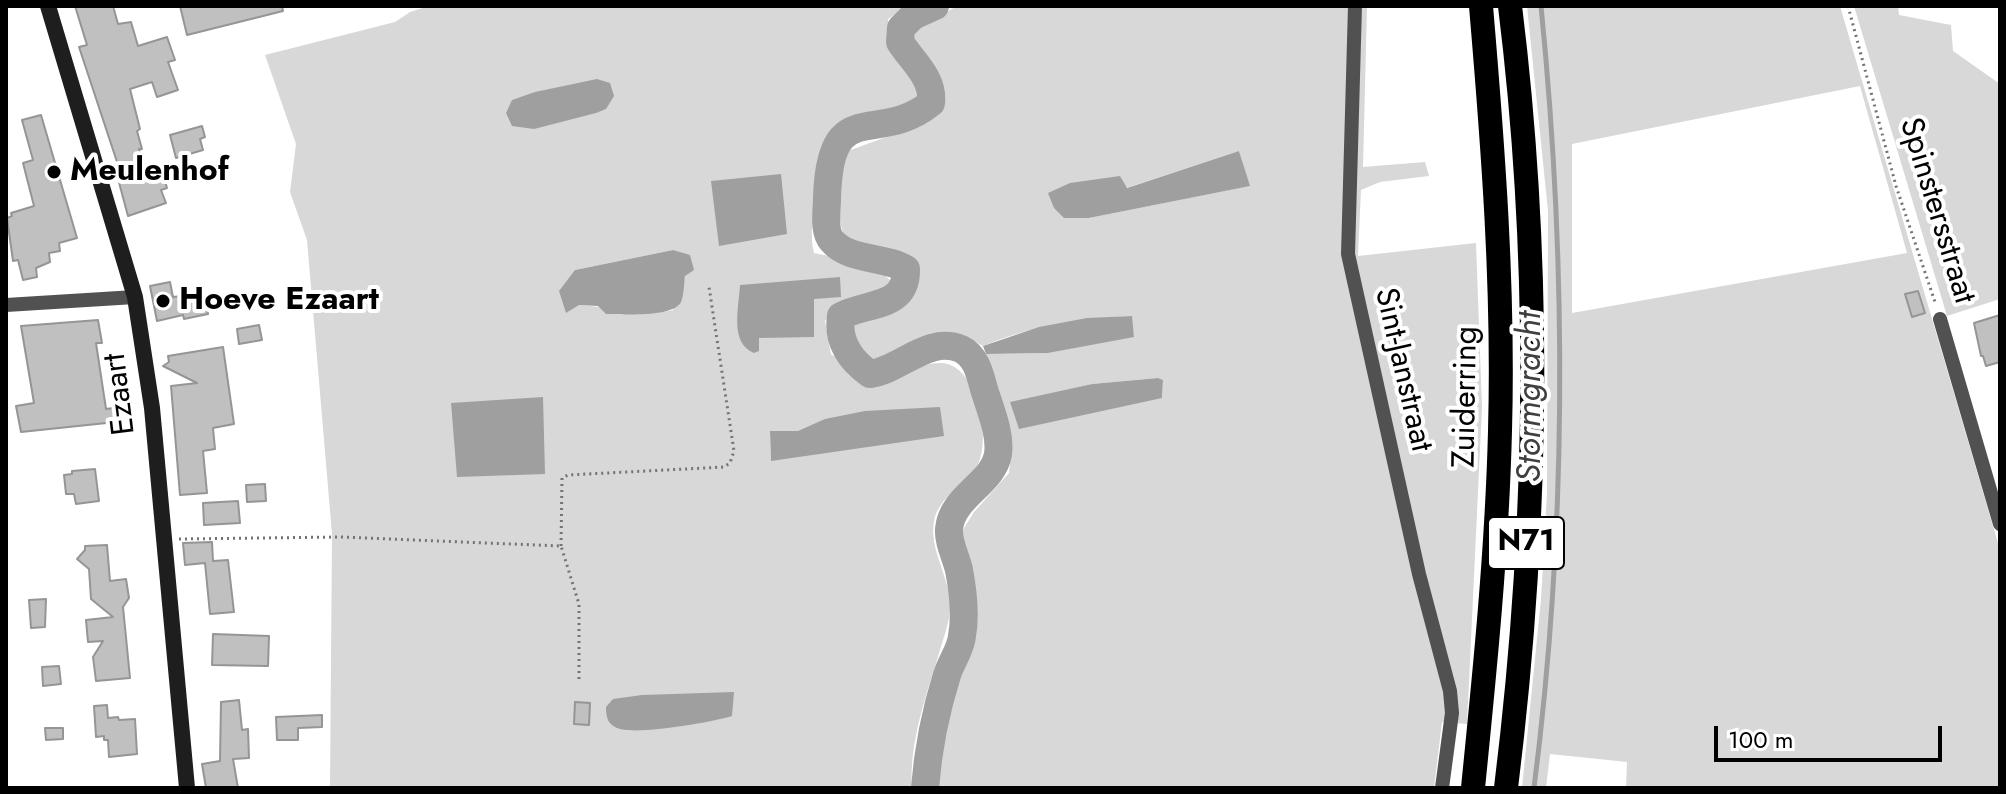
<!DOCTYPE html>
<html>
<head>
<meta charset="utf-8">
<style>
  body { margin:0 }
  #map { position:relative; width:2006px; height:794px; overflow:hidden; background:#fff; font-family:Jost,sans-serif }
  canvas { display:block }
  .frame { position:absolute; inset:0; border:8px solid #000; pointer-events:none }
  .scale { position:absolute; left:1714px; top:726px; width:228px; height:36px; box-sizing:border-box; border:4px solid #000; border-top:0; padding-left:10px; font-size:24px; line-height:28px; white-space:nowrap; color:#000; -webkit-text-stroke:6px #fff; paint-order:stroke }
</style>
</head>
<body>
<div id="map">
<canvas width="2006" height="794"></canvas>
<div class="frame"></div>
<div class="scale">100 m</div>
</div>
<script>
const g = document.querySelector('canvas').getContext('2d');
g.lineJoin = 'round';
function fill(path, color) {
  g.fillStyle = color;
  g.fill(path, 'evenodd');
}
function trace(path, color, width, dash) {
  g.strokeStyle = color;
  g.lineWidth = width;
  g.lineCap = dash ? 'butt' : 'round';
  g.setLineDash(dash || []);
  g.stroke(path);
}
function drawText(font, color, halo, rows, align = 'center') {
  g.font = font + ' Jost,sans-serif';
  g.lineWidth = 8;
  g.setLineDash([]);
  g.textBaseline = 'middle';
  g.strokeStyle = halo;
  g.fillStyle = color;
  for (const [text, x, y, turn = 0] of rows) {
    g.save();
    g.translate(x, y);
    g.rotate((+turn || 0) * Math.PI / 180);
    g.textAlign = isNaN(turn) ? turn : align;
    if (halo) g.strokeText(text, 0, 0);
    g.fillText(text, 0, 0);
    g.restore();
  }
}
const green = new Path2D(`
  M429,6H909L888,19V30L917,79L922,100L917,107C887,112 835,114 822,147C816,162 817,181 815,197C814,216 809,234 814,253C839,259 877,261 893,284C875,305 844,294 825,321L831,354L842,362L850,374L873,387C894,380 918,362 941,363C978,364 991,439 978,464C966,485 938,497 934,521C929,550 949,575 950,604C951,621 942,641 938,657C925,698 909,745 912,788H330L332,534L307,240L290,192L296,144L265,55L395,22L410,12ZM673,250L690,256L683,286L673,310C638,317 613,307 579,305L575,270ZM770,431H798L771,461Z
  M957,6H1367L1363,167L1425,162L1429,176L1380,182L1361,190L1358,256L1476,243L1482,407L1467,724L1442,722L1434,788H937L944,720L955,684L966,662L972,636L975,604L973,580L962,554L961,533L974,512L1009,473L1011,452L1008,437L986,354L1048,353L1134,336L1131,316C1080,318 1031,326 983,346C925,313 918,358 868,361L849,335V328L856,320L897,309L918,280L917,266L909,255L864,246L845,238C834,211 840,178 848,151L924,123L944,103C938,80 931,60 912,44L911,33ZM1239,151L1249,186L1089,218H1064L1126,188ZM1158,378L1163,380L1162,398L1011,403L1092,384Z
  M1527,6H1840L2000,550V788H1626L1627,762L1550,754L1546,788H1522L1541,599L1547,493L1548,211ZM1860,86L1907,253L1572,313V144Z
  M1854,6H1898L1899,15L1951,25L1953,51L2000,84V299L1947,316Z`);
const water = new Path2D(`
  M597,79L610,83L614,96L606,109L596,113L534,129L512,126L506,113L512,100L535,92Z
  M1239,151L1250,186L1089,218H1064L1054,208L1048,193L1070,183L1120,176L1127,188Z
  M781,174L787,234L719,246L711,181Z
  M673,250L690,255L694,270L685,276C684,283 684,295 681,302C673,318 622,314 606,314L598,306L579,305L566,313L559,291L575,270Z
  M840,277L841,297L814,299V337L759,338V351L754,353C729,343 739,307 740,285Z
  M1132,316L1134,337L1048,353L986,354L983,346L1039,327L1087,318Z
  M1158,378L1163,380L1162,398L1019,429L1010,402L1092,384Z
  M543,397L545,474L457,477L451,403Z
  M940,407L944,436L771,461L770,431H798L825,419L865,411Z
  M734,692L732,716C713,722 634,736 617,728C607,724 606,716 606,707L613,699L642,695Z`);
const stream = new Path2D(`
  M1534,788C1567,529 1567,266 1541,6`);
const river = new Path2D(`
  M925,788C928,749 935,713 947,675C951,662 961,649 962,636C966,614 963,591 959,570C956,557 948,542 949,529C952,496 993,484 998,454C1001,434 990,409 984,389C980,374 976,356 961,349C929,335 900,370 870,374C850,360 837,341 841,316C867,302 907,309 906,269C884,256 849,261 832,241C823,231 827,211 827,198C830,93 877,147 931,103C934,78 912,61 900,42L901,28L913,16L935,6`);
const building = new Path2D(`
  M75,6H113L118,24L131,22L138,46L167,37L175,60L168,62L178,90L157,97L152,82L130,89L140,129L137,131L142,149H139L147,172L161,168L167,188L161,190L166,203L128,216L117,175L121,174L79,47L87,45Z
  M180,6H282L283,11L187,35Z
  M41,115L77,238L59,243L60,251L49,253L50,262L36,268L37,277L23,280L18,260L13,261L7,218L12,216L11,213L34,206L23,163L33,160L22,120Z
  M202,126L205,137L200,139L203,150L176,158L170,135Z
  M170,282L173,297L206,293L208,314L184,319L183,315L157,321L150,286Z
  M1918,291L1925,313L1912,317L1905,294Z
  M2000,315V362L1986,366L1983,356H1981L1974,323Z
  M98,320L102,343H96L106,409L113,408L116,422L21,432L16,406L34,403L21,326Z
  M259,325L262,340L239,344L237,329Z
  M223,347L234,424L213,428L215,449L203,451L207,493L180,495L171,386L197,383L163,366L169,362L168,356Z
  M95,469L99,501L76,504L74,494H66L64,475L72,474V471Z
  M265,484L266,501L247,502L246,485Z
  M238,501L240,523L204,525L203,503Z
  M212,542L213,561L228,560L234,612L210,614L205,563L185,565L183,543Z
  M107,545L110,581L126,579L129,598L123,607L130,678L96,681L93,657L103,641L88,642L86,620L113,617L91,599L89,569L77,559L85,550V546Z
  M46,599L45,627L31,628L29,600Z
  M213,634L269,636L268,666L212,665Z
  M59,666L61,684L43,686L42,667Z
  M239,700L242,730L248,729L249,758L233,759L238,788H206L202,764L220,761L221,702Z
  M575,702L590,703L589,725L574,724Z
  M107,705L108,718L118,717L119,720L135,719L137,754L109,757L108,740H104V736L96,737L94,706Z
  M322,715V727L298,728V740H277L276,717Z
  M45,728H63V739L46,740Z`);
const path = new Path2D(`
  M1848,6L1896,186L1936,305
  M179,539L340,537L561,546L579,604V681
  M561,546L562,478L568,475L724,467L730,463L734,451L709,287`);
const street = new Path2D(`
  M1355,6L1348,254L1419,574L1450,691L1452,713L1442,788
  M6,305L135,297
  M1940,319L2000,524`);
const secondary = new Path2D(`
  M48,6L135,297L152,408L187,788`);
const highway = new Path2D(`
  M1473,788C1485,669 1497,550 1500,431C1504,289 1493,147 1481,6
  M1506,788C1538,530 1542,264 1510,6`);
const markers = [
  [54,172,8,"#000"],
  [163,301,8,"#000"]
];
const shields = [
  [1526,543,76]
];
const shieldNames = [
  ["N71",1526,543]
];
const poiNames = [
  ["Meulenhof",70,172],
  ["Hoeve Ezaart",179,301]
];
const streetNames = [
  ["Spinstersstraat",1936,211,73],
  ["Sint-Janstraat",1402,370,77],
  ["Ezaart",121,394,-97],
  ["Zuiderring",1467,397,-89]
];
const waterNames = [
  ["Stormgracht",1532,397,-90]
];
fill(green, '#d8d8d8');
fill(water, '#9f9f9f');
trace(stream, '#9f9f9f', 5);
trace(river, '#9f9f9f', 28);
fill(building, '#c0c0c0');
trace(building, '#959595', 2);
trace(path, '#737373', 3, [2, 4]);
trace(street, '#515151', 14);
trace(secondary, '#1e1e1e', 16);
trace(highway, '#000', 24);
for (const [x, y, r, color] of markers) {
  const dot = new Path2D();
  dot.arc(x, y, r, 0, 2 * Math.PI);
  g.fillStyle = color;
  g.fill(dot);
  trace(dot, '#fff', 3);
}
for (const [x, y, w] of shields) {
  const box = new Path2D();
  box.roundRect(x - w / 2, y - 26, w, 52, 6);
  g.fillStyle = '#fff';
  g.fill(box);
  trace(box, '#000', 2);
}
drawText('bold 30px', '#000', null, shieldNames);
drawText('bold 32px', '#000', '#fff', poiNames, 'left');
drawText('32px', '#000', '#fff', streetNames);
drawText('italic 34px', '#404040', '#fff', waterNames);
</script>
</body>
</html>
